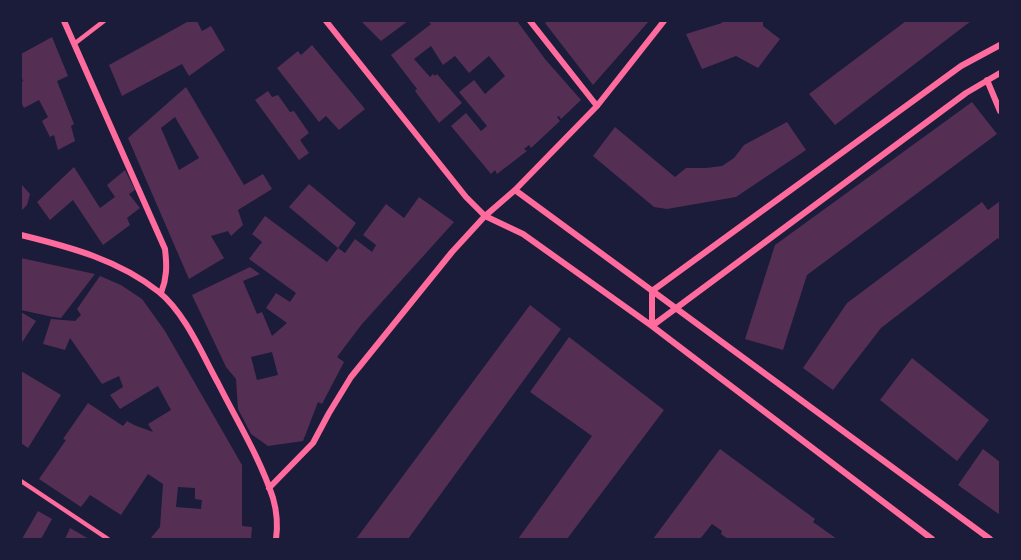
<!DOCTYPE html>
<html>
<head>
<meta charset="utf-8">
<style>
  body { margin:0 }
  #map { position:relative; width:1021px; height:560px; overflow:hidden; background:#1b1b3a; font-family:"Space Grotesk",sans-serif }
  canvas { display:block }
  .frame { position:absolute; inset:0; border:22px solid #1b1b3a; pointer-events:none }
</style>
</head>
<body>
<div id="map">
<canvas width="1021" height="560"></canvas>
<div class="frame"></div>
</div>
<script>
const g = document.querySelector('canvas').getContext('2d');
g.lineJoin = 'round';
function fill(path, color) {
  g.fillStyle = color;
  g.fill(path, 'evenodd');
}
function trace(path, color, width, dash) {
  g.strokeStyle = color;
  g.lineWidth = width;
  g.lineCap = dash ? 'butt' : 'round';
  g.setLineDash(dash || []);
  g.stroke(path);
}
const building = new Path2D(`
  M189,21H197L202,31L211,26L225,50L189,76L182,64L122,96L109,65Z
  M361,21H408L381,41Z
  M428,21H517L545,59L581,100L561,119L559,116L557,117L560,121L531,148L529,145L524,149L527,151L497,174L495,170L491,174L451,126L466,113L481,131L487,126L459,92L474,80L485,94L505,76L489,56L469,73L455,56L443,65L431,46L414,59L430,77L433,74L435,76L437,74L462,103L439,123L415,91L417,89L391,55L431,24Z
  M548,21H649L593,85L545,23Z
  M722,21H763V26L780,39L758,68L736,56L702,69L686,34L722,23Z
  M906,21H971L835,125L809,94Z
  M52,37L68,76L57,81L74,124L71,126L75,141L58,150L54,135L50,137L42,121L48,117L39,100L24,108L21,102V83L23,81L21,75V54Z
  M312,45L365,109L339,130L326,116L319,122L277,68L298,51L301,55Z
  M186,87L244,185L263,174L272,189L238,210L243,225L231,236L228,231L211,236L224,258L189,279L128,138ZM175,117L199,158L179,170L161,128Z
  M268,91L272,97L278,95L290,112L294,111L309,133L300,140L309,153L299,160L255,100Z
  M972,102L997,134L807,275L783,350L745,339L775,245Z
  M787,122L806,150L736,197L667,209L654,207L593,156L615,127L675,177L686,168H706L722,166L734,158L744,145Z
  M74,167L100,208L115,197L107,185L125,170L135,190L129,194L140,208L127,218L130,225L103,245L73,200L50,220L37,202Z
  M21,184L30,194L27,205L21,211Z
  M309,184L356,223L338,248L289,207Z
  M419,197L454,222L362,324L337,357L344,362L322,404L318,402L303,441L268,446L251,434L238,409L236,379L226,367L192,295L250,267L260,274L243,281L257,314L262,312L272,336L287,323L266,308L276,293L290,302L296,293L249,259L262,242L252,234L265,216L327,262L338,248L345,253L355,239L372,252L376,245L363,235L386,204L404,218ZM272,352L278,375L257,380L251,357Z
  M1000,201V241L998,238L881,328L833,390L803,368L847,303L982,202L988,210Z
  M21,258L95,274L61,318L53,317L21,310Z
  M100,276L121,285L142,299L165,331L242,465V526L252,527L251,539H150L160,527L163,484L148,474L121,515L90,495L81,507L39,479L66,440L63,439L88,403L123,426L127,421L134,425L153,432L148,424L171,410L158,386L120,409L110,395L123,387L119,376L102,384L70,338L65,350L43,344L51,319L75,321L81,315L77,309ZM178,487L195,488V499L202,500L201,509L176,507Z
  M530,305L561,329L408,539H356Z
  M21,312L36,321L21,344Z
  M569,337L664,410L567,539H518L592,436L530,392Z
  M912,358L989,420L957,461L880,400Z
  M21,371L61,395L28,448L21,443Z
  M720,449L815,519L813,522L837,539H728L721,534L722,531L712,524L700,539H653Z
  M983,449L1000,462V515L958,485Z
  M38,511L52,519L41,539H22Z
  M70,528L89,539H65Z`);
const service = new Path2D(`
  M74,44L104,21
  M21,481L108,539`);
const minor = new Path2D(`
  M64,21L165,249C167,266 167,278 161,293
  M326,21L466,197L485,216L523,234L652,326L932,539
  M530,21L597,106
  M987,80L1000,111
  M515,190L990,539
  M21,235C70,247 119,260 159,292C185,313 202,354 218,383C237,421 260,458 273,498C277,512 278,525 276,539
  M652,291L961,66L1000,45
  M652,291V326
  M652,326L966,93L1000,73
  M269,488L313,443L329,413L351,377L452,252L485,216L515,190L597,106L664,21`);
fill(building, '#542f53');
trace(service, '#ff6b9d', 4.5);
trace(minor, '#ff6b9d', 6);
</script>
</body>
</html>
